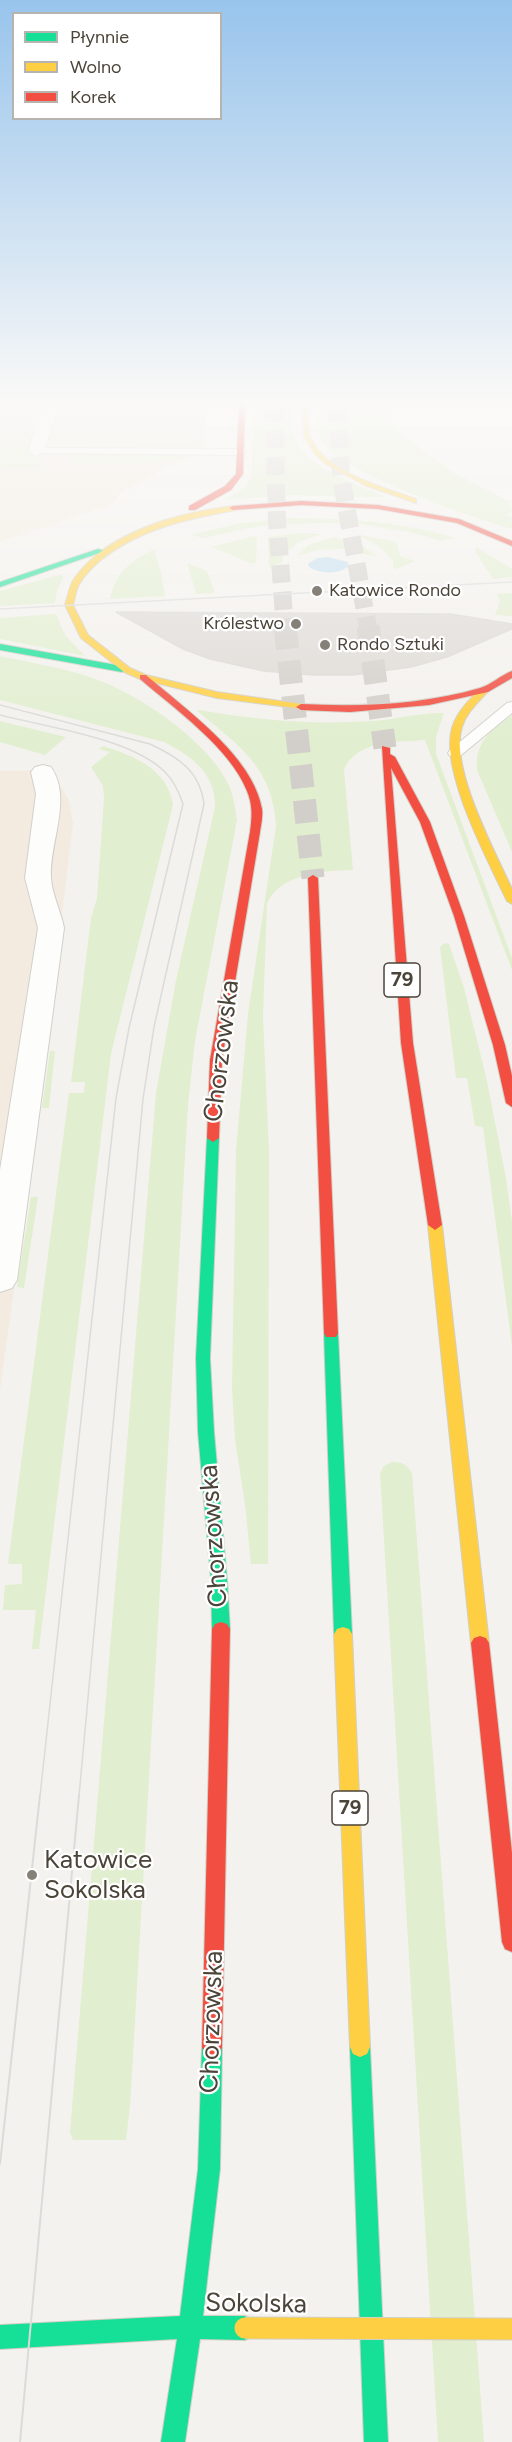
<!DOCTYPE html>
<html>
<head>
<meta charset="utf-8">
<style>
  body { margin:0 }
  #map { position:relative; width:512px; height:2442px; overflow:hidden; background:#f4f2ee; font-family:Figtree,sans-serif }
  canvas { display:block }
  .legend { position:absolute; left:12px; top:12px; width:210px; height:108px; box-sizing:border-box; background:#fff; border:2px solid #b7b4b0; margin:0; padding:8px 10px; list-style:none; font-size:18px; color:#4b4439 }
  .legend li { display:flex; align-items:center; gap:12px; height:30px }
  .legend b { width:30px; border:2px solid #b7b4b0 }
</style>
</head>
<body>
<div id="map">
<canvas width="512" height="2442"></canvas>
<ul class="legend">
<li><b style="height:8px;background:#16e098"></b>Płynnie</li>
<li><b style="height:8px;background:#ffcf43"></b>Wolno</li>
<li><b style="height:8px;background:#f24e42"></b>Korek</li>
</ul>
</div>
<script>
const g = document.querySelector('canvas').getContext('2d');
g.lineJoin = 'round';
function fill(path, color) {
  g.fillStyle = color;
  g.fill(path, 'evenodd');
}
function trace(path, color, width, dash) {
  g.strokeStyle = color;
  g.lineWidth = width;
  g.lineCap = dash ? 'butt' : 'round';
  g.setLineDash(dash || []);
  g.stroke(path);
}
function drawText(font, color, halo, rows, align = 'center') {
  g.font = font + ' Figtree,sans-serif';
  g.lineWidth = 4.5;
  g.setLineDash([]);
  g.textBaseline = 'middle';
  g.strokeStyle = halo;
  g.fillStyle = color;
  for (const [text, x, y, turn = 0] of rows) {
    g.save();
    g.translate(x, y);
    g.rotate((+turn || 0) * Math.PI / 180);
    g.textAlign = isNaN(turn) ? turn : align;
    if (halo) g.strokeText(text, 0, 0);
    g.fillText(text, 0, 0);
    g.restore();
  }
}
const commercial = new Path2D(`
  M0,403H207L204,448L120,493L116,501L107,506L0,542Z
  M47,770L55,777L69,800L73,824L33,1155L0,1390V771Z`);
const green = new Path2D(`
  M254,403H291C292,415 290,429 296,441C308,469 361,485 387,498L295,495L225,500L245,487L251,478Z
  M318,403H393L391,415L394,425L403,436L453,472L510,502L512,512L506,515L512,517V529C473,518 345,474 324,444C317,432 318,416 318,403Z
  M0,447H30L42,467L0,470Z
  M74,454H184V460L70,466Z
  M287,518C344,518 400,521 455,538L441,541L409,532L360,524L325,523L259,526L204,538L190,535L236,524Z
  M298,533L321,534L299,542L283,555V562L269,567L268,537Z
  M359,535L397,542L400,556L415,561L397,569L393,568V561L380,547Z
  M254,536L257,538L256,563L253,564L211,547Z
  M334,537L363,546L378,557L343,549L319,550L297,556L308,545Z
  M476,547L512,569V577L493,579L476,553Z
  M154,549L161,572L165,596L110,599C116,571 130,562 154,549Z
  M187,563L207,571L215,593L196,594Z
  M59,575L64,576L57,591L55,603L0,606V591Z
  M512,593V616L495,615L500,602L497,594Z
  M56,614L65,635L85,656L0,639V618Z
  M0,656C32,663 67,668 98,680C142,696 212,744 230,788C234,798 235,809 237,820L195,1041L188,1105L130,2107L126,2140H73L70,2132L156,1093L176,980L215,807C216,773 191,756 164,742L0,700Z
  M199,710C256,720 313,725 370,721C394,720 421,712 444,713L436,737V754L512,958V970L425,740C399,742 355,740 344,770L353,870C323,871 282,873 267,903L263,1017L269,1152L268,1564H251L245,1504L235,1440L232,1388L236,1151L248,1014L276,826C273,768 239,745 197,711Z
  M512,715V852L477,770C475,741 491,730 512,715Z
  M0,721L66,737L45,755L0,742Z
  M103,746C134,756 168,769 173,805L111,1054L39,1649H32L36,1610H3L5,1585L22,1584V1564H8L69,1093H84L85,1082H71L91,918L97,898L104,798L103,786L91,767L110,752L99,749Z
  M445,943L449,944L464,988L486,1077L506,1178L512,1222V1346L483,1127L475,1126L467,1078H456L440,947Z
  M50,1051H55L49,1108H42Z
  M31,1197H38L24,1288L17,1287Z
  M392,1462C402,1462 407,1464 412,1473L484,2442H438L380,1473L384,1466Z`);
const water = new Path2D(`
  M328,557L348,562V567C337,575 321,574 309,567L308,564L317,558Z`);
const building = new Path2D(`
  M116,612L451,614L512,624V629L447,657L411,667L353,675H314L264,671L210,659L183,649Z`);
const primaryTunnelFar1 = new Path2D(`
  M274,403L277,522L285,628
  M337,403L341,477L368,628`);
const primaryTunnel = new Path2D(`
  M285,626L313,878
  M368,626L385,748`);
const lane = new Path2D(`
  M36,448L241,449L246,452L241,455L33,453V449Z
  M512,702V713L460,756H450L448,753L450,750L507,703Z`);
const street = new Path2D(`
  M44,403H60L44,451L36,456L28,451Z
  M43,765L51,767C73,799 49,842 51,878C52,895 61,911 64,928L17,1280L12,1288L0,1292V1170L38,928L25,878L36,794L31,772L35,767Z`);
const fast = new Path2D(`
  M98,549L105,551L0,587V582Z
  M0,644L122,666L126,669L122,672L0,650Z
  M213,1134L219,1138L210,1358L214,1432L227,1580L230,1629L227,1634L221,1636L215,1634L212,1629L211,1580L198,1432L196,1358L207,1138Z
  M331,1328L336,1329L338,1333L352,1634L349,1639L343,1641L337,1639L334,1634L324,1333L326,1329Z
  M212,2037L219,2040L222,2047L220,2169L203,2316H245L253,2320L257,2328L253,2336L245,2340L200,2339L185,2442H161L177,2339L0,2349V2325L180,2316L198,2169L202,2047L205,2040Z
  M360,2037L367,2040L370,2047L388,2442H364L350,2047L353,2040Z`);
const slow = new Path2D(`
  M302,403H308C308,414 307,425 310,436C323,472 383,487 416,499V503L367,486L326,464L315,454L304,436Z
  M233,506H236V510C188,519 142,528 102,559C94,566 85,574 80,583C76,589 75,598 73,605L88,635L130,668L146,675L217,692L301,704L304,705V709L217,698L140,679L124,672L81,638L65,605C68,596 69,587 74,579C108,531 178,513 233,506Z
  M482,688L489,690C479,702 467,711 462,727C449,767 495,851 512,889V904L507,901C488,860 440,772 452,728C457,712 469,699 482,688Z
  M435,1220L442,1225L489,1643L486,1648L480,1650L474,1648L471,1643L428,1225Z
  M343,1627L349,1629L352,1634L370,2047L367,2054L360,2057L353,2054L350,2047L334,1634L337,1629Z`);
const jam = new Path2D(`
  M239,403H245L243,474L231,490L195,510H189V506L225,486L236,474Z
  M301,501L378,505L459,519L512,541V546L457,523L378,509L301,505L233,510L229,508L233,506Z
  M512,671V678L488,692L429,705L350,712L301,710L296,707L301,704C360,707 422,705 480,688C491,685 501,675 512,671Z
  M140,675H146C184,708 253,756 262,809C263,817 261,825 260,832L222,1060L219,1138L213,1142L207,1138L210,1060L250,832C252,818 253,805 247,791C230,748 175,709 140,679Z
  M382,746L390,748V754L395,757L430,822L464,916L505,1045L512,1076V1107L506,1103L493,1045L454,916L420,822L391,768L413,1043L442,1225L435,1230L428,1225L401,1043Z
  M313,875L318,878L338,1333L336,1337H326L324,1333L308,878Z
  M221,1622L227,1624L230,1629L222,2047L219,2054L212,2057L205,2054L202,2047L212,1629L215,1624Z
  M480,1636L486,1638L489,1643L512,1853V1952L505,1949L502,1942L471,1643L474,1638Z`);
const tramFar1 = new Path2D(`
  M0,609L512,582
  M0,705L150,744C178,757 200,771 204,804L154,1027L143,1099L79,1796
  M0,715C47,727 131,738 165,772C174,781 179,792 183,804L129,1028L116,1098L40,1796`);
const tram = new Path2D(`
  M0,2164L40,1795
  M20,2442L79,1795`);
const slowBridge = new Path2D(`
  M245,2328L512,2329`);
const markers = [
  [317,591,6,"#868178"],
  [296,624,6,"#868178"],
  [325,645,6,"#868178"],
  [32,1875,6,"#868178"]
];
const farPoinames = [
  ["Katowice Rondo",329,591],
  ["Królestwo",284,624,"right"],
  ["Rondo Sztuki",337,645]
];
const shields = [
  [402,980,36],
  [350,1808,36]
];
const shieldNames = [
  ["79",402,980],
  ["79",350,1808]
];
const nearStreetnames = [
  ["Chorzowska",222,1051,-83],
  ["Chorzowska",214,1536,-94],
  ["Chorzowska",212,2022,-88],
  ["Sokolska",256,2304,1]
];
const nearPoinames = [
  ["Katowice",44,1860],
  ["Sokolska",44,1890]
];
fill(commercial, '#f3ebdf');
fill(green, '#e1eecf');
fill(water, '#c0ddf1');
fill(building, '#dedbd6');
trace(building, '#dcd9d4', 1.5);
trace(primaryTunnelFar1, '#d2cfca', 18, [18, 9]);
trace(primaryTunnel, '#d2cfca', 23, [23, 12]);
trace(lane, '#d2d0cb', 2);
trace(street, '#d2d0cb', 2);
trace(fast, '#d3cfc5', 2);
trace(slow, '#d3cfc5', 2);
trace(jam, '#d3cfc5', 2);
fill(lane, '#fdfdfc');
fill(street, '#fdfdfc');
fill(fast, '#16e098');
fill(slow, '#ffcf43');
fill(jam, '#f24e42');
trace(tramFar1, '#dbdbda', 1.5);
trace(tram, '#dbdbda', 2);
trace(slowBridge, '#d3cfc5', 23, []);
trace(slowBridge, '#ffcf43', 21);
const sky = g.createLinearGradient(0, 0, 0, 745);
sky.addColorStop(0, '#98c4ec');
sky.addColorStop(0.54, '#faf9f7');
sky.addColorStop(1, '#faf9f700');
g.fillStyle = sky;
g.fillRect(0, 0, 512, 745);
for (const [x, y, r, color] of markers) {
  const dot = new Path2D();
  dot.arc(x, y, r, 0, 2 * Math.PI);
  g.fillStyle = color;
  g.fill(dot);
  trace(dot, '#fff', 2);
}
drawText('18px', '#4b4439', '#fff', farPoinames, 'left');
for (const [x, y, w] of shields) {
  const box = new Path2D();
  box.roundRect(x - w / 2, y - 17, w, 34, 4.5);
  g.fillStyle = '#fff';
  g.fill(box);
  trace(box, '#4b4439', 1.5);
}
drawText('bold 20px', '#4b4439', null, shieldNames);
drawText('26px', '#4b4439', '#fff', nearStreetnames);
drawText('26px', '#4b4439', '#fff', nearPoinames, 'left');
</script>
</body>
</html>
